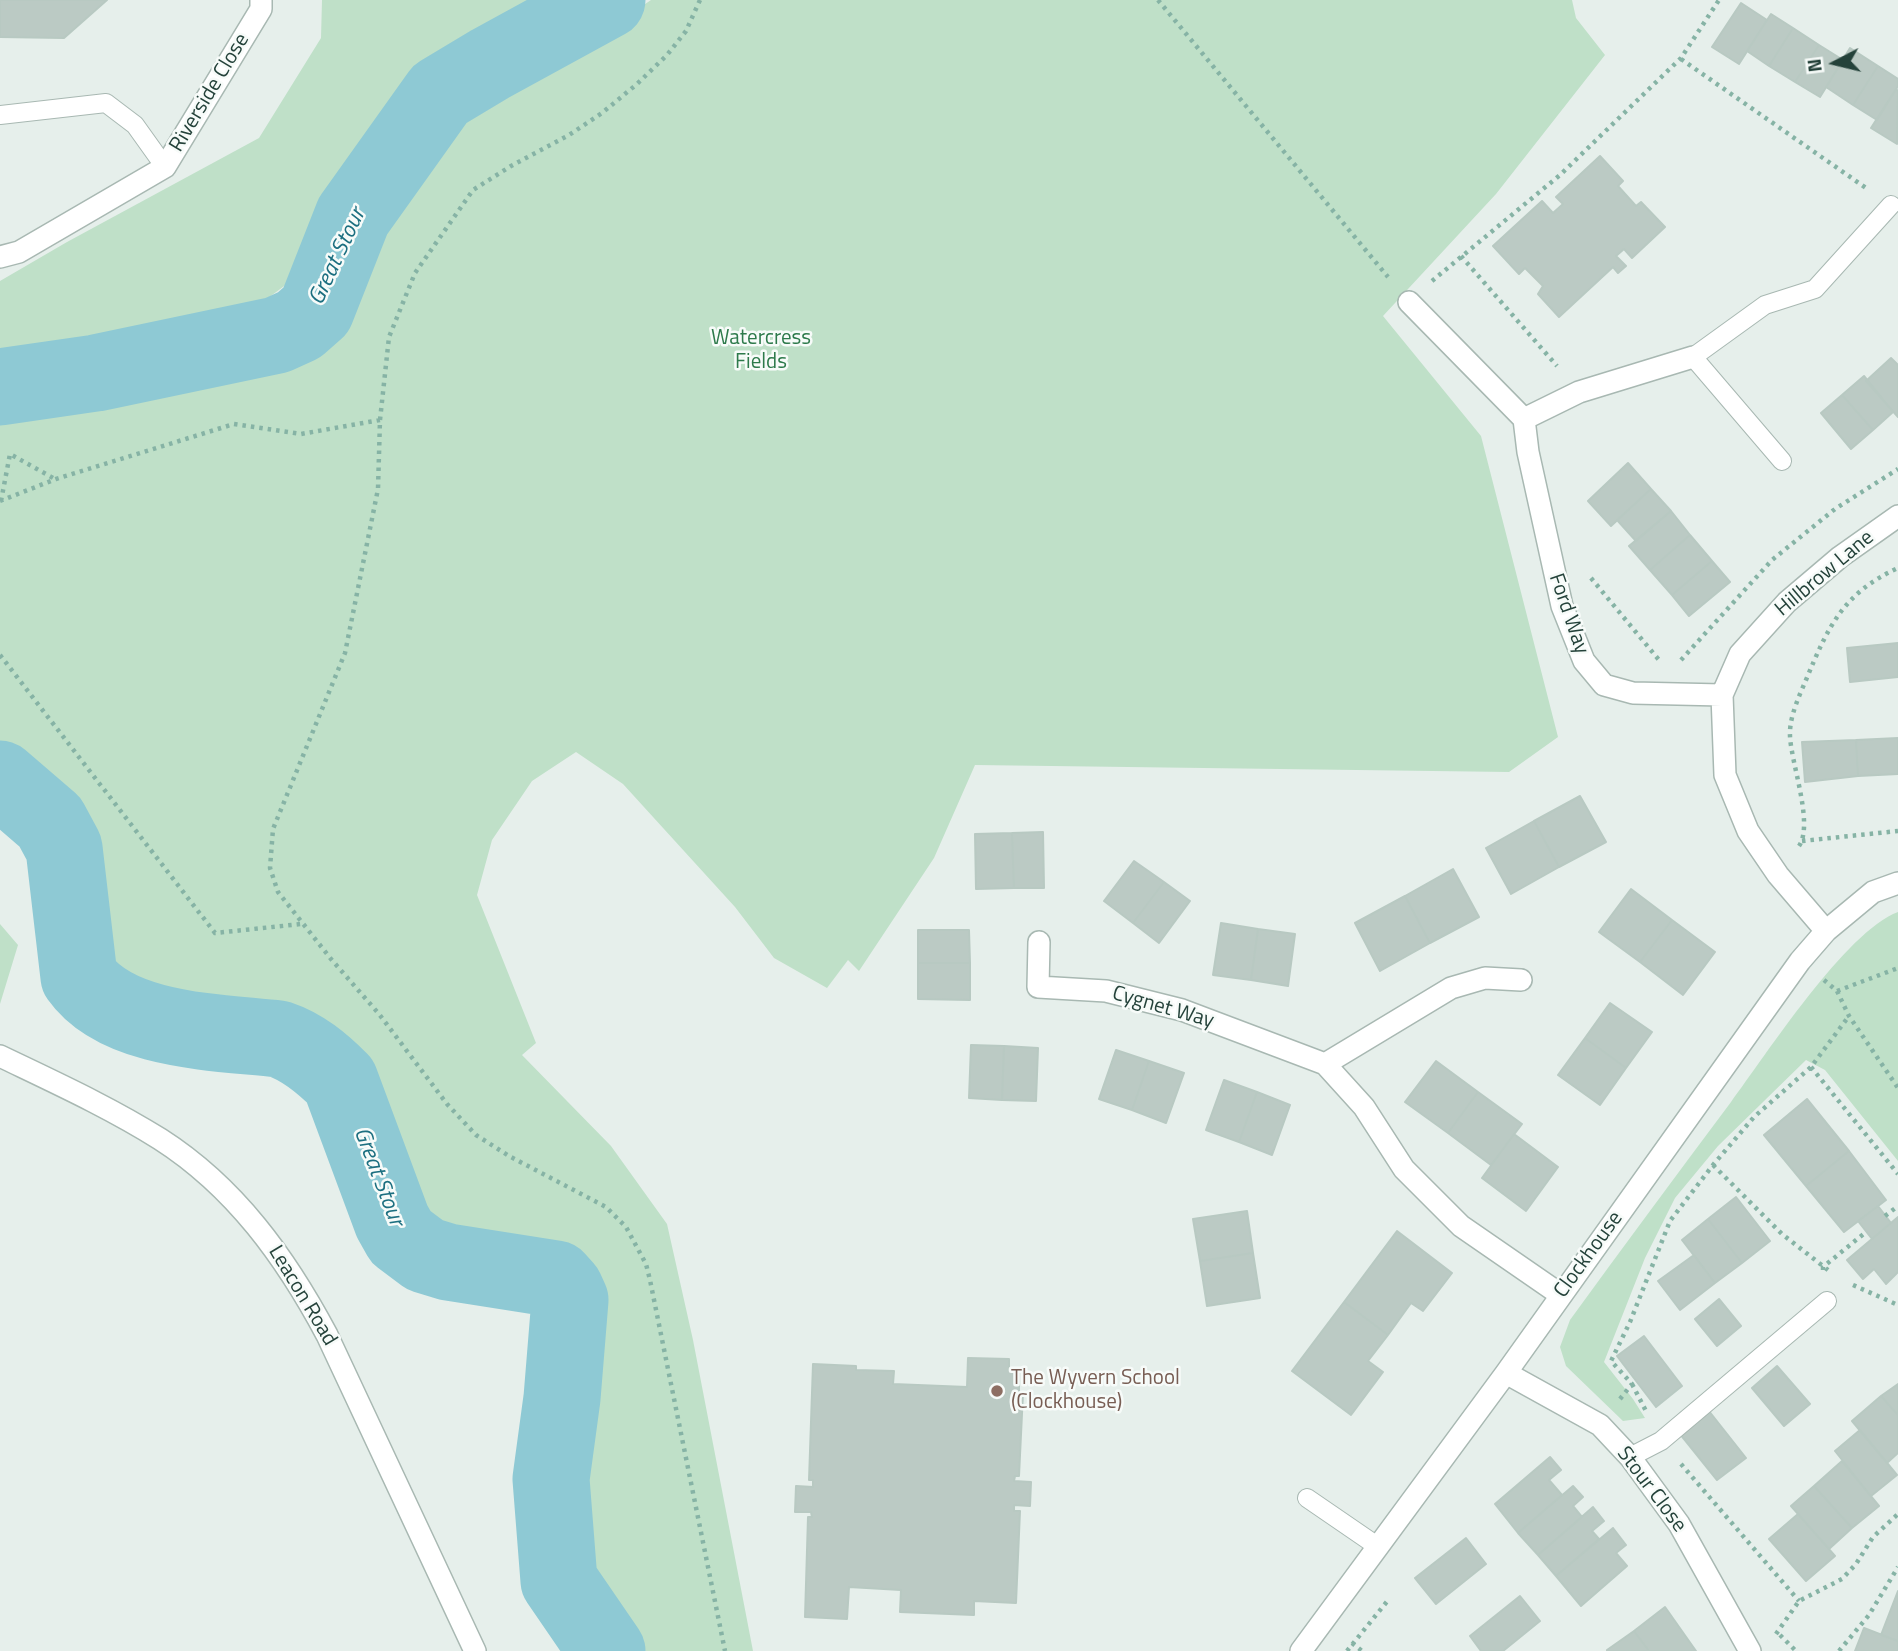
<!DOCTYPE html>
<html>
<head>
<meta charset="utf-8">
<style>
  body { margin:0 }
  #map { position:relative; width:1898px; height:1651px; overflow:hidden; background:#e6efeb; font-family:"Titillium Web",sans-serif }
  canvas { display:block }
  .north { position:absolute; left:1800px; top:28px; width:70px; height:70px; -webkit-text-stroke:5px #f7fbf9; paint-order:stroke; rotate:263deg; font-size:19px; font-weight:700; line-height:28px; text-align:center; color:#24423a }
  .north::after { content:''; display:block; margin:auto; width:24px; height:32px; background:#24423a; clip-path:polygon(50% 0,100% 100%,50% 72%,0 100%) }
</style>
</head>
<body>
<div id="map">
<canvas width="1898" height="1651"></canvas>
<div class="north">N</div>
</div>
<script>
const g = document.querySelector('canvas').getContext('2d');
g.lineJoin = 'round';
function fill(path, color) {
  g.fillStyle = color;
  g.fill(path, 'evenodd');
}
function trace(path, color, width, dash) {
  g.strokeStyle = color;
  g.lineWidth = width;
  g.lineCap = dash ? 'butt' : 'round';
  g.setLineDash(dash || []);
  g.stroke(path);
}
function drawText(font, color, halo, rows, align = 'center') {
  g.font = font + ' "Titillium Web",sans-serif';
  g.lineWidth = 5;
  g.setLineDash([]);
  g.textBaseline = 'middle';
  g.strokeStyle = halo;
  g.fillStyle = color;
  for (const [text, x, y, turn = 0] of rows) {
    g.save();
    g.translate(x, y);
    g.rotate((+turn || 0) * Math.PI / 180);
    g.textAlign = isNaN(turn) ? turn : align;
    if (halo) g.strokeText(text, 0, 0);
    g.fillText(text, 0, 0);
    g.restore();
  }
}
const green = new Path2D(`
  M322,0H534L449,53L394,96L345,174L303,272L256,307L127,342L0,358V281L67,242L259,138L321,38Z
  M651,0H1572L1576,18L1605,55L1496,194L1383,316L1481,436L1558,737L1509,772L975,765L934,858L859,971L848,960L827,988L774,958L735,907L623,784L576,752L532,781L492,840L477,895L536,1043L522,1055L611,1146L667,1224L693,1340L753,1651H624L596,1608L573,1552L567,1503L572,1438L595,1333L589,1284L567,1255L532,1238L450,1233L417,1219L408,1206L360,1071L338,1047L308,1027L271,1015L205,1008L164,1000L130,986L100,963L93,946L85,853L76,826L56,803L0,751V417L61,412L112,398L164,392L290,357L317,342L331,331L341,317L371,230L420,155L473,97L523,69L594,39Z
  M1898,912V1161L1825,1070L1806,1060L1718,1146L1675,1198L1645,1258L1604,1362L1633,1399L1645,1418L1623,1421L1566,1366L1560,1347L1570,1320C1623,1247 1677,1174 1731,1102C1766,1055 1846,931 1898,912Z
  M0,924L18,945L0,1004Z`);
const river = new Path2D(`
  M0,387L96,373L277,335L299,325L316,310L353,216L440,94L490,64L607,0
  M0,779L50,822L64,848L79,977C118,1032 218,1032 279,1039C303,1047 322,1063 340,1081L392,1221L401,1237L425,1255L448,1262L556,1279L565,1289L570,1300L562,1398L551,1479L559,1581L607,1651`);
const building = new Path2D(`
  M0,0H107L64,38L0,37Z
  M1741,3L1767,20L1739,64L1712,47Z
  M1771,14L1793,28L1769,66L1747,51Z
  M1793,28L1819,45L1795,82L1769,66Z
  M1819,45L1843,60L1820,97L1795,82Z
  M1850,48L1878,66L1853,105L1826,87Z
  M1878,66L1898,79V86L1877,120L1853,105Z
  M1896,89L1898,91L1897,144L1871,128Z
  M1600,156L1623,181L1618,186L1636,206L1641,202L1665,227L1632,258L1624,249L1616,256L1626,266L1618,273L1613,267L1559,317L1538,294L1543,286L1525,268L1519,274L1493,246L1542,201L1553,213L1563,204L1556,197Z
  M1891,358L1898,365V417L1866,381Z
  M1864,376L1893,412L1873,430L1842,395Z
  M1842,395L1873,430L1851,449L1821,413Z
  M1628,463L1651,489L1611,526L1588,501Z
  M1651,489L1671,511L1636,541L1617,520Z
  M1671,511L1690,535L1650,570L1629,546Z
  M1690,535L1712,561L1672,595L1650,570Z
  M1712,561L1730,582L1689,616L1672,595Z
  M1898,643V677L1850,682L1847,648Z
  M1898,738V774L1858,776L1856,740Z
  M1856,740L1858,776L1805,782L1802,742Z
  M1580,796L1606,842L1559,867L1534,821Z
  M1534,821L1559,867L1511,894L1486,848Z
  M1043,832L1044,888H1014L1012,833Z
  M1012,833L1014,888L976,889L975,834Z
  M1134,861L1164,882L1133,923L1104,901Z
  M1453,869L1479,917L1430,943L1405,896Z
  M1164,882L1190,901L1159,943L1133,923Z
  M1631,889L1672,920L1640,962L1599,932Z
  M1405,896L1430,943L1380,971L1355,923Z
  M1672,920L1715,952L1683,995L1640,962Z
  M1221,923L1258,929L1251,980L1213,975Z
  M1258,929L1295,934L1288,986L1251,980Z
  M918,930H969L970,963H918Z
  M918,963H970V1000L918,999Z
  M1610,1003L1652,1032L1626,1068L1585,1038Z
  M1585,1038L1626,1068L1600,1105L1558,1075Z
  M971,1045L1004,1046L1002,1100L969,1098Z
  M1004,1046L1038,1048L1036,1101L1002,1100Z
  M1116,1050L1149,1061L1132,1110L1099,1099Z
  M1149,1061L1184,1073L1166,1123L1132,1110Z
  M1436,1061L1478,1092L1448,1133L1405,1102Z
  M1224,1080L1257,1092L1239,1142L1206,1130Z
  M1257,1092L1290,1105L1272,1155L1239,1142Z
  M1478,1092L1522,1124L1491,1165L1448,1133Z
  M1807,1099L1849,1151L1806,1186L1764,1135Z
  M1514,1134L1558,1167L1526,1211L1482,1178Z
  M1849,1151L1886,1200L1844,1232L1806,1186Z
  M1736,1197L1770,1241L1742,1263L1708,1219Z
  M1878,1206L1891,1223L1872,1239L1858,1221Z
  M1247,1211L1253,1253L1200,1261L1193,1219Z
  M1898,1217V1272L1886,1284L1874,1269L1863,1279L1847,1260Z
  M1708,1219L1742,1263L1715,1283L1682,1240Z
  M1397,1231L1452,1273L1423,1311L1411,1303L1388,1335L1344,1302Z
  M1253,1253L1260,1298L1207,1306L1200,1261Z
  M1694,1255L1715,1283L1680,1310L1658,1281Z
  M1719,1299L1741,1326L1717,1346L1695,1319Z
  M1344,1302L1388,1335L1368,1361L1383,1372L1351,1415L1292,1371Z
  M1644,1336L1682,1386L1656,1407L1617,1356Z
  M968,1358L1009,1359V1369L1019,1370V1393H1023L1019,1476H1015L1014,1481L1031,1482L1030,1506L1014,1505V1511H1020L1016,1603L974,1601V1615L900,1612L901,1590L849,1587L847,1619L805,1617L808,1517H812L811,1512H795L796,1486L813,1487V1480H809L813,1364L856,1366V1370L894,1371L893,1384L967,1387Z
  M1777,1366L1810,1404L1784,1426L1752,1388Z
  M1898,1384V1415L1881,1396Z
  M1881,1396L1898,1415V1453L1887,1463L1852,1421Z
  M1705,1406L1746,1458L1717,1480L1676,1429Z
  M1860,1430L1897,1475L1871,1496L1835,1451Z
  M1550,1457L1561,1470L1549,1480L1562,1495L1518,1533L1495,1504Z
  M1842,1461L1879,1506L1852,1528L1814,1486Z
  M1573,1486L1583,1497L1573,1506L1582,1517L1538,1555L1518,1533Z
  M1814,1486L1852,1528L1829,1549L1791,1506Z
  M1593,1507L1604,1521L1592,1531L1599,1539L1556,1576L1538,1555Z
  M1798,1514L1835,1556L1806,1581L1769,1539Z
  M1613,1528L1626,1545L1616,1553L1627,1566L1581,1606L1556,1576Z
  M1466,1538L1486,1564L1436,1604L1415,1578Z
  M1898,1591V1641L1881,1635Z
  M1520,1596L1540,1621L1503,1651H1481L1470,1636Z
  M1665,1607L1696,1651H1649L1634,1631Z
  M1864,1628L1898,1641V1651H1855Z
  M1634,1631L1649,1651H1607V1650Z`);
const path = new Path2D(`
  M700,0L686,31L667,55L637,84L602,113L569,135L511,166L473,190L415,273L389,337L380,420L378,489L345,653L273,829L270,868L278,892L331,959L379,1014L447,1104L476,1135L509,1156L606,1207L626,1227L646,1264L650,1280L725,1651
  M1158,0L1388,277
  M1681,59L1866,188
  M1461,256L1557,366
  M1432,281L1560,175L1681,58L1719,0
  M0,501L56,479L234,424L301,434L380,420
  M1,501L10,454L55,479
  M1591,578L1659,660
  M0,655L215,933L301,924
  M1681,660L1772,560L1835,509L1898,469
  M1802,841L1898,831
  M1799,846C1814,824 1791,763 1790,736C1789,718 1799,696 1806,680C1828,627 1843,593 1898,568
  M1824,980L1837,991L1849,1016L1898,1088
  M1837,991L1898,968
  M1811,1067L1898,1174
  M1713,1165L1782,1234L1828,1270
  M1885,1216L1898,1206
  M1823,1270V1267L1866,1232
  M1853,1285L1898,1305
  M1632,1384L1647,1413
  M1620,1399L1632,1384L1611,1361L1630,1322L1670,1221L1713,1165L1754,1117L1811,1067L1849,1016
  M1681,1464L1799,1601
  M1776,1634L1799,1601L1842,1579L1856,1564L1873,1537L1898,1514
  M1780,1635L1796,1651
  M1352,1643L1362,1651
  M1347,1651L1389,1599
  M1839,1651L1869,1615L1898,1567`);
const service = new Path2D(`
  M0,115L106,103L135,125L165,167
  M1782,461L1693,357L1765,305L1815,289L1891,205
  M1630,1457L1661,1441L1827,1301
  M1307,1498L1377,1546`);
const minor = new Path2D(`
  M0,257L19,252L165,167L261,9V0
  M1409,302L1524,419L1528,452L1562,606L1584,661L1604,685L1633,693L1722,695
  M1524,419L1579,392L1693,357
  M1826,931L1778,875L1748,831L1725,775L1722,695L1740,654L1787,602L1840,557L1898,516
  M1039,942L1038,987L1106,991L1182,1010L1325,1064L1364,1107L1404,1169L1461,1226L1561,1295
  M1325,1064L1451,988L1485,978L1521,980
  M1506,1373L1600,1425L1630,1457L1679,1524L1750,1651
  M1301,1651L1506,1373L1800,961L1826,931L1873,892L1898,883`);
const tertiary = new Path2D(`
  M0,1056C54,1082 109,1107 160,1139C235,1187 286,1258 327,1335L475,1651`);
const markers = [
  [997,1391,7,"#8d6e63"]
];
const streetNames = [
  ["Riverside Close",210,93,-59],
  ["Hillbrow Lane",1825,574,-40],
  ["Ford Way",1568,614,71],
  ["Cygnet Way",1163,1008,16],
  ["Clockhouse",1589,1255,-54],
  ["Leacon Road",302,1296,59],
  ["Stour Close",1651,1490,53]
];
const parkNames = [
  ["Watercress",761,339],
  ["Fields",761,363]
];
const educationNames = [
  ["The Wyvern School",1011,1379],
  ["(Clockhouse)",1011,1403]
];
const waterNames = [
  ["Great Stour",338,257,-65],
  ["Great Stour",378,1177,69]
];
fill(green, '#bfe0c8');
trace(river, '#8ec9d4', 77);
fill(building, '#bbcac4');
trace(building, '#b8c9c2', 2);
trace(service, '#a8b8b2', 20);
trace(minor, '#a8b8b2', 24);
trace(tertiary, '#a8b8b2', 24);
trace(path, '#86b3a5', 4.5, [3.5, 5]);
trace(service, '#fff', 18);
trace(minor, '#fff', 21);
trace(tertiary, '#fff', 21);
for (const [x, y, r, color] of markers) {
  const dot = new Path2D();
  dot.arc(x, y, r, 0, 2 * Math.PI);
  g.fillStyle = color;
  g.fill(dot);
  trace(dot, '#f7fbf9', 2.5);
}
drawText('21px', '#24423a', '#f7fbf9', streetNames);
drawText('21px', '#2d7a4b', '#f7fbf9', parkNames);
drawText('21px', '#785e54', '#f7fbf9', educationNames, 'left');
drawText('italic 23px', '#1c6f80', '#f7fbf9', waterNames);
</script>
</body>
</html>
